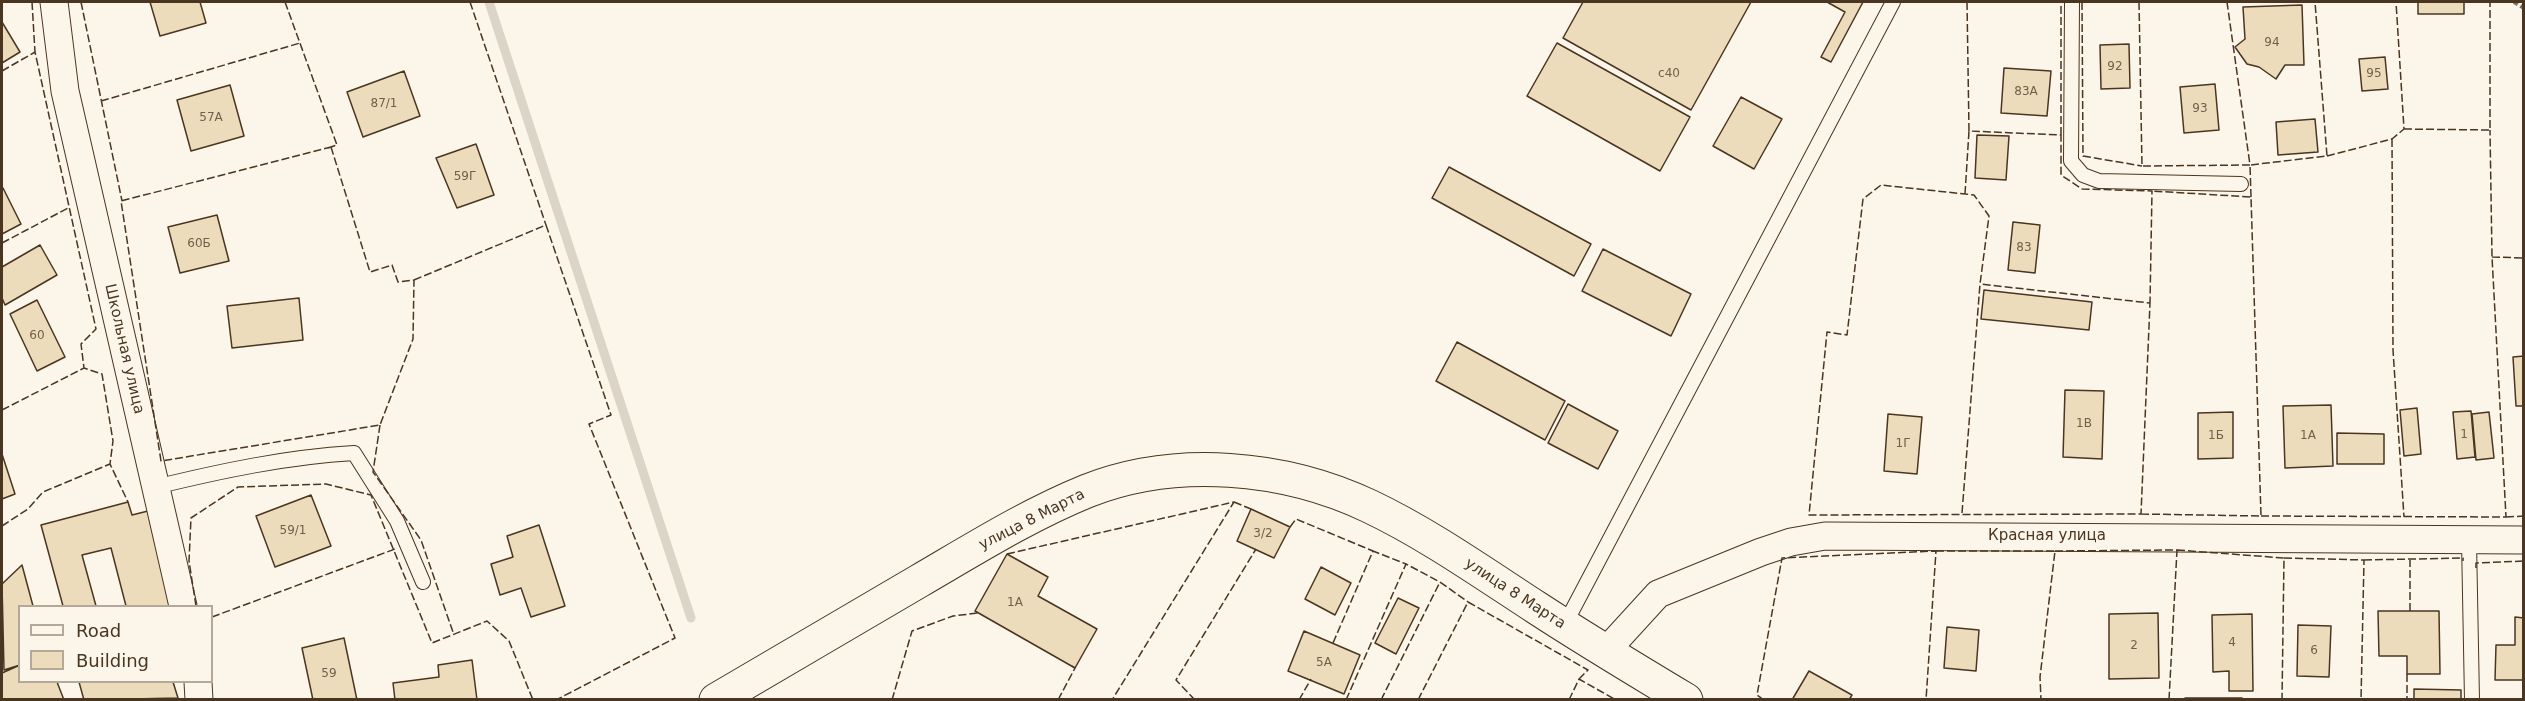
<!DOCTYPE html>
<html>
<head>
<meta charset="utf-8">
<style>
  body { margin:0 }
  #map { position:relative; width:2525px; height:701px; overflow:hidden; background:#fbf6e9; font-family:"DejaVu Sans",sans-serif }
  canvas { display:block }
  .frame { position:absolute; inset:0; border:3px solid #4a3520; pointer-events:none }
  .legend { position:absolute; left:18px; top:605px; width:195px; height:78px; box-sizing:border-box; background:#fbf6e9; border:2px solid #b4a999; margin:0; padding:8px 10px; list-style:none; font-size:18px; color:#4a3520 }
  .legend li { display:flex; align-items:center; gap:12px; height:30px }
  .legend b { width:30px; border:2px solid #b4a999 }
</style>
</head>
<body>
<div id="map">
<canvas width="2525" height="701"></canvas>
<div class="frame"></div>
<ul class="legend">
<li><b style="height:8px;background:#fbf6e9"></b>Road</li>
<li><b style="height:16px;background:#ecdcbc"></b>Building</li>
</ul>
</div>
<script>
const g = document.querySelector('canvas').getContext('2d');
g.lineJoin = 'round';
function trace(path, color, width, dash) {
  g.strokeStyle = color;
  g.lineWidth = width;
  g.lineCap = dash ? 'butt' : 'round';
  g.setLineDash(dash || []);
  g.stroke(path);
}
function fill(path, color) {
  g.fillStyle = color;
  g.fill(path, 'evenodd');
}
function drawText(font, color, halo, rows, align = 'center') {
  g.font = font + ' "DejaVu Sans",sans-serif';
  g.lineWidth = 4.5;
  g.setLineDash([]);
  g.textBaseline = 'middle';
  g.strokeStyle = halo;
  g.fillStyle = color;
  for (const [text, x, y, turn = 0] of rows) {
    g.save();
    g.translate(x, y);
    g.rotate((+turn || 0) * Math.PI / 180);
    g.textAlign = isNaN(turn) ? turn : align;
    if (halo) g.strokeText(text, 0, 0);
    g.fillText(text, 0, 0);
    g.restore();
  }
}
const stream = new Path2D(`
  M489,2L691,618`);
const building = new Path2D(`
  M150,2H200L206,23L160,36Z
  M1583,2H1751L1691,110L1563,38Z
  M1827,2H1863L1831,62L1821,57L1845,12Z
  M2418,2H2464V14H2418Z
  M2302,5L2304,65H2285L2276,79L2259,67L2247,64L2235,47L2245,39L2243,7Z
  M2,22L20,52L2,63Z
  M1557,43L1690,117L1660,171L1527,96Z
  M2129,44L2130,88L2101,89L2100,45Z
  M2385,57L2388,89L2362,91L2359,59Z
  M2004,68L2051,71L2047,116L2001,113Z
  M404,71L420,116L363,137L347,92Z
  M2215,84L2219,130L2184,133L2180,87Z
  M230,85L244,136L191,151L177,100Z
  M1741,97L1782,119L1754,169L1713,146Z
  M2315,119L2318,152L2278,155L2276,122Z
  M1977,135L2009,136L2006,180L1975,178Z
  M476,144L494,195L457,208L436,158Z
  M1449,167L1591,244L1574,276L1432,198Z
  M3,188L21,224L2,234V189Z
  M217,215L229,261L180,273L168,227Z
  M2013,222L2040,225L2035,273L2008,270Z
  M40,245L57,275L5,305L2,298V267Z
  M1603,249L1691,294L1671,336L1582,291Z
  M1984,290L2092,302L2089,330L1981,319Z
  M299,298L303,340L232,348L227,306Z
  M37,300L65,357L37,371L10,314Z
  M1457,342L1565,401L1545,440L1436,381Z
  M2524,356V406H2516L2513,357Z
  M2065,390L2104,391L2102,459L2063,457Z
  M1568,404L1618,431L1598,469L1548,443Z
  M2331,405L2333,466L2285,468L2283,406Z
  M2417,408L2421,454L2404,456L2400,410Z
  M2471,411L2475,457L2457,459L2453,412Z
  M2233,412V458L2198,459V413Z
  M2489,412L2494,458L2476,460L2472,414Z
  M1888,414L1922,417L1917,474L1884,471Z
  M2337,433L2384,434V464H2337Z
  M2,454L15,494L2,499Z
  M311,495L331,546L275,567L256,516Z
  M128,502L132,515L148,511L174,606H126L111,548L82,555L96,606H63L41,525Z
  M1251,509L1290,527L1274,558L1237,541Z
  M539,525L565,606L531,617L521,588L500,595L491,564L513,557L507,536Z
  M1007,554L1048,577L1038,596L1097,629L1075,668L975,611Z
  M22,565L33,606H20V665L4,670L2,584Z
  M1321,567L1351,583L1335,615L1305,599Z
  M1398,598L1419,608L1396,654L1375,643Z
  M2378,611H2439L2440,674H2407V656H2379Z
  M2158,613L2159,678L2109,679V614Z
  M2252,614L2253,691H2229V671L2213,672L2212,615Z
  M2515,617L2524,618V680H2495L2496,645H2515Z
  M2298,625L2331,626L2329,677L2297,676Z
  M1947,627L1979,630L1976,671L1944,668Z
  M1304,631L1360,655L1344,694L1288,671Z
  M344,638L357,700H313L302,648Z
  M472,660L477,700H395L393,683L439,677L438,665Z
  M20,665V682H57L64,700H2V673Z
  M1809,671L1852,695L1849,700H1792Z
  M79,682H173L178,698L84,700Z
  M2414,689L2461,690V700H2414Z
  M2185,698H2242V700H2185Z`);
const path = new Path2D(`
  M2514,2L2524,8`);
const service = new Path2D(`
  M2072,2L2071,161L2083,175L2099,181L2241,184
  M155,487C221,471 286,457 354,453L397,521L423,582
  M2469,541L2472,700
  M1564,626L1893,2`);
const minor = new Path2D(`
  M54,2L65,91L183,606
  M1605,652L1658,594L1761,552L1791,542L1825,536L2524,540
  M198,682L199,700`);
const primary = new Path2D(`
  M716,700C784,660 851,621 919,581C974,549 1028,515 1087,491C1176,456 1284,466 1369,506C1428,534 1483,573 1537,608C1586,640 1636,670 1686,700`);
const fence = new Path2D(`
  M32,2L35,52
  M81,2L122,201
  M285,2L337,145L328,148
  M470,2L546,225
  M1967,2L1969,131
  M2082,2L2083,156L2142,166
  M2139,2L2142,166L2250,165L2227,2
  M2,71L35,52L96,329L81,344L84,368L102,374L113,441L110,464L128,502
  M101,101L300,43
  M2404,129L2490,130V2
  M2061,135V2
  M2392,139L2393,350L2404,517
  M331,147L370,272L392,265L398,282L414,280L413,339L380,425L161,461L121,201Z
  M2327,156L2392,139L2404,129L2396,2
  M1965,194L1969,131L2061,135V175L2082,189L2152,191L2150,303
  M2251,197L2250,165L2327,156L2315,2
  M2,243L70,207
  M2492,257L2524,258
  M414,280L546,225L611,415L589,424L675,638L556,700
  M2,410L84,368
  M380,425L373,472L421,540L454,635
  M1234,502L1251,509
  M1962,513L1980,284L1989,216L1974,195L1881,185L1863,199L1847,335L1827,332L1809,515L2141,514L2150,303L1980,284
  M2141,514L2261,516L2251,197L2152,191
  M2261,516L2506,517L2492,257L2490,130
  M2506,517L2524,516
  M2,526L28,509L43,492L110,464
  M1290,527L1296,519L1373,551
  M2177,550L2284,558L2282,700
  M1936,551H2055L2040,677L2041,700
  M2055,551L2177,550L2169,700
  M1007,554L1234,502L1112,700
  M2284,558L2364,560L2361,700
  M2364,560L2463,558V561
  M2476,568V563L2524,561
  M196,606L189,561L191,518L238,487L326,484L371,495L432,643L487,621L509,641L533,700
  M2410,611V560
  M212,617L395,549
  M1333,643L1373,551L1406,564
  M2407,674V700
  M892,700L912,631L953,616L978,613
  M1058,700L1075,668L1072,666
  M1195,700L1176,680L1256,549
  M1299,700L1311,679
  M1346,700L1406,564L1440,582
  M1381,700L1440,582L1468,602
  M1418,700L1468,602L1588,670L1579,679
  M1569,700L1579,679L1616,700
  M1764,700L1757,695L1782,558L1936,551L1926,700`);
const numberNames = [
  ["94",2272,43],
  ["92",2115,67],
  ["с40",1669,74],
  ["95",2374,74],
  ["83А",2026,92],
  ["87/1",384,104],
  ["93",2200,109],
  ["57А",211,118],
  ["59Г",465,177],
  ["60Б",199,244],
  ["83",2024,248],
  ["60",37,336],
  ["1В",2084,424],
  ["1",2464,435],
  ["1Б",2216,436],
  ["1А",2308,436],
  ["1Г",1903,444],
  ["59/1",293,531],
  ["3/2",1263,534],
  ["1А",1015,603],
  ["4",2232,643],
  ["2",2134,646],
  ["6",2314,651],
  ["5А",1324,663],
  ["59",329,674]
];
const streetNames = [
  ["Школьная улица",124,349,77],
  ["улица 8 Марта",1032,520,-27],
  ["Красная улица",2047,536],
  ["улица 8 Марта",1515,594,33]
];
trace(stream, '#dcd4c6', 9);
fill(building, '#ecdcbc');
trace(building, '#4a3520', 1.5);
trace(service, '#4a3520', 16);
trace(minor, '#4a3520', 29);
trace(primary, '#4a3520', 35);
trace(path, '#7f6f5c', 4, [4.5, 3]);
trace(service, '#fbf6e9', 14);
trace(minor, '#fbf6e9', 27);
trace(primary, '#fbf6e9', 33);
trace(fence, '#4a3520', 1.5, [8, 3]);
drawText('12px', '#725f47', null, numberNames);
drawText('15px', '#4a3520', '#fbf6e9', streetNames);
</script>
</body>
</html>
